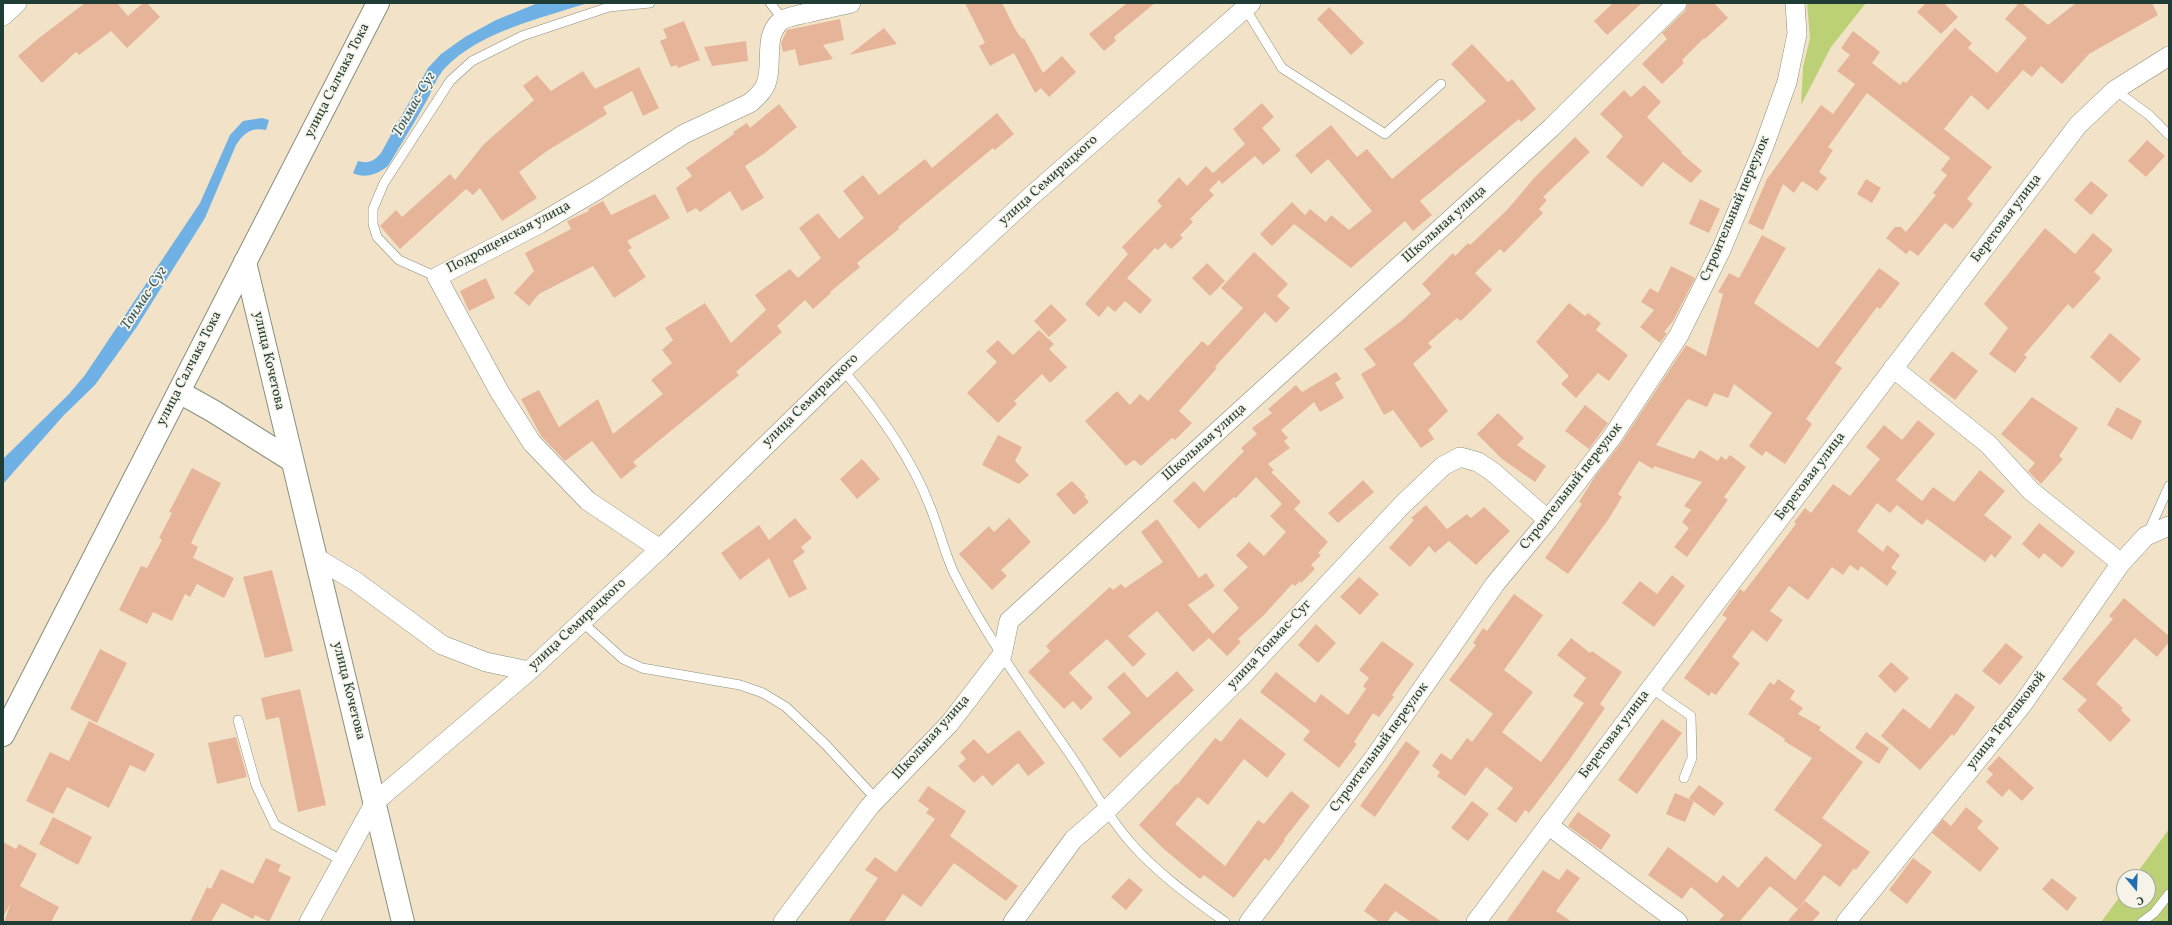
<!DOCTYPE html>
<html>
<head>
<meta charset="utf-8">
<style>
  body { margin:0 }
  #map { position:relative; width:2172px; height:925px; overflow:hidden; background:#f2e3c8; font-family:Vollkorn,serif }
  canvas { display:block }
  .frame { position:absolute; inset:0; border:4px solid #1f3d34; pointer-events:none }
  .north { position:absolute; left:2116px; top:869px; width:40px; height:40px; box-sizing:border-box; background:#f7f3e8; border:1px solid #a1aaa0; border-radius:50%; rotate:161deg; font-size:11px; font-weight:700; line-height:16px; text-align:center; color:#1f3d34 }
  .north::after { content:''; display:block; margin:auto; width:14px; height:18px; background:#1f6fb2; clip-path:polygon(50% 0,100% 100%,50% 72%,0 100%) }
</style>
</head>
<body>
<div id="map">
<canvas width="2172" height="925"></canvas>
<div class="frame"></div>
<div class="north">С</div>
</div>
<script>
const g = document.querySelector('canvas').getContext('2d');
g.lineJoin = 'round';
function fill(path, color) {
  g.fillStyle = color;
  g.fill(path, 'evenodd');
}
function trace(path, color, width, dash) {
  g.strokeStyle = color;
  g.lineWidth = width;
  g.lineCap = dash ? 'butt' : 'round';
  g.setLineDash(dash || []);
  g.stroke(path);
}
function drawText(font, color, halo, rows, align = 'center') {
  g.font = font + ' Vollkorn,serif';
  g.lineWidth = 3.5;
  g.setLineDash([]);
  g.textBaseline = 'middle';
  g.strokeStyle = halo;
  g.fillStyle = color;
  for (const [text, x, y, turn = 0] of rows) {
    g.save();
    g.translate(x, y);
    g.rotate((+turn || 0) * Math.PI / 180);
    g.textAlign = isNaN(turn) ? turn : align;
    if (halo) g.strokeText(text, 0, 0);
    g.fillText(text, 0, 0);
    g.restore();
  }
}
const green = new Path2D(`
  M1807,3H1866L1831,47L1801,105L1803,67L1810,38Z
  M2169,829V922H2101L2124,891V901H2148V877H2134Z`);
const water = new Path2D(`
  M538,3H588C541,18 479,32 445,68C436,78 433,89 427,100C415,122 401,144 388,166C378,174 365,179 353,173L358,161C369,164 374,161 381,153L428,68L441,54L465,37L496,20Z
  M262,118L269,120L266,130C251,127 244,133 236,145L205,218L136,328L95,385L64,415L3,484V459L69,394L85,375L200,203L230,135L243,121Z`);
const building = new Path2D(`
  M85,3H117L128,16L143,3H147L160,17L127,48L111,31L79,55L76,52L42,83L18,56L39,38Z
  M965,3H1002L1015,29L1022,39L1024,38L1043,73L1062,56L1076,72L1049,97L1041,88L1035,93L1014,53L990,66L979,46L985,43Z
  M1127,3H1155L1114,37L1116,41L1104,51L1089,34Z
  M1613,3H1642L1607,35L1594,21Z
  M1688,3H1714L1728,18L1705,39L1704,38L1682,60L1684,63L1662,84L1642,64L1667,39L1662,33L1685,11Z
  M1926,3H1944L1958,17L1941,34L1917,12Z
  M2019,3H2022L2048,25L2076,3H2152L2158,15L2089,54L2062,84L2041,66L2032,77L2023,70L1988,110L1971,95L1944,129L1992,167L1967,199L1973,204L1953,229L1945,223L1918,256L1910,250L1906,254L1886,238L1895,227H1901L1906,232L1936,195L1933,193L1947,175L1941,170L1950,158L1867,93L1828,147L1833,150L1819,172L1827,178L1817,191L1802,181L1794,193L1783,184L1763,230L1748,223L1767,179L1821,105L1833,114L1855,84L1837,71L1850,55L1841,48L1853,31L1880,52L1872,63L1900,85L1903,81L1906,83L1955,28L1972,43L1968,48L1997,73L2027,38L2005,19Z
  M1329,7L1364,43L1351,55L1317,19Z
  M840,19L844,40L823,45L833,59L799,66L795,49L783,52L781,43L787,30Z
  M684,21L700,60L678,68L677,65L671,67L660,41L667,38L663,29Z
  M884,28L897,44L849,55Z
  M746,41L748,61L712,66L704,47Z
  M1472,44L1508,82L1512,79L1536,109L1521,122L1519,119L1420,201L1432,215L1413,231L1405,221L1351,268L1294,224L1272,246L1260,234L1292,202L1305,215L1310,209L1326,222L1331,215L1349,230L1372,211L1328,159L1311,174L1295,155L1331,125L1357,157L1367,149L1392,179L1486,101L1451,64Z
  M639,67L659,108L643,116L632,91L603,107L607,114L547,151L519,172L537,198L502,221L480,188L473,195L466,189L400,249L380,226L396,210L402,217L450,174L455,180L484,144L534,100L523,86L537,75L551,91L583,71L595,89Z
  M1644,85L1661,102L1647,117L1682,152L1681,153L1702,171L1691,183L1663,162L1642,187L1606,157L1623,136L1600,114L1624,90L1631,97Z
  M1262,103L1274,117L1262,128L1281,150L1263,165L1255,156L1222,184L1219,180L1209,190L1214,195L1190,219L1193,222L1180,235L1183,238L1171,249L1165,243L1158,250L1155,248L1127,278L1152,300L1140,314L1125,301L1115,312L1108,306L1099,317L1085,304L1128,254L1122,247L1162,206L1157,201L1179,177L1187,186L1206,166L1213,173L1245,144L1233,129Z
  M779,104L797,127L765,153L745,166L764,198L742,211L730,191L700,212L696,208L687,213L676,188L692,176L686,168L734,134L733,132L747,123L750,128Z
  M997,113L1014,134L995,150L993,148L898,227L899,229L857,263L860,267L830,292L831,293L813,309L805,300L777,326L782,332L736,372L739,375L633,462L637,466L621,479L592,441L565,461L541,436L521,399L539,390L559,427L598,399L613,434L663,394L651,380L672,363L662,350L673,340L665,328L705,303L731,343L766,310L755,295L790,269L798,278L821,258L799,228L818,213L839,239L864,218L843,191L863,175L879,195L925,159L932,168Z
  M1575,137L1590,152L1543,197L1547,200L1539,209L1543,213L1504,253L1500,249L1475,273L1492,290L1461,321L1457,318L1428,343L1432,347L1413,364L1448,411L1428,430L1434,439L1421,448L1393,410L1384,415L1361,374L1376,365L1364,349L1400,322L1431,294L1422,284L1453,253L1455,256L1468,243L1470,245L1507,210L1535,177Z
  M2147,140L2165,156L2146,177L2128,161Z
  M1866,179L1881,188L1872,203L1857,194Z
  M2091,181L2108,195L2091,215L2074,200Z
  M655,194L670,218L627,241L632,248L628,250L646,277L614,298L593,266L539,294L529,306L514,293L534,271L525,253L571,229L567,221L589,211L588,209L603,201L611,215Z
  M1700,199L1720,209L1709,233L1689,224Z
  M2045,228L2075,254L2093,233L2113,250L2094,272L2101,278L2073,309L2068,304L2024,355L2027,357L2015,373L1989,354L2008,328L1984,304Z
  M1762,235L1786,248L1754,303L1818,348L1879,268L1900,283L1880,309L1877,307L1835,363L1842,368L1806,419L1812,424L1785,464L1766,451L1762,456L1749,446L1772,413L1734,384L1728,398L1714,393L1707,407L1688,399L1684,404L1656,445L1694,459L1700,450L1718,461L1721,456L1726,460L1730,455L1746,467L1724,497L1728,500L1687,557L1674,547L1689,528L1682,522L1691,510L1684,506L1702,482L1654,466L1653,469L1639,461L1618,494L1622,497L1608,520L1568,574L1545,558L1582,504L1579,502L1596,475L1621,443L1686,345L1706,356L1723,294L1718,292L1729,273L1739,278Z
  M1254,252L1288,284L1277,296L1290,308L1276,323L1265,312L1215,367L1217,368L1179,411L1192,423L1175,440L1172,438L1141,466L1134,460L1126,466L1085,421L1117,391L1130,405L1140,394L1148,401L1202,341L1208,346L1243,308L1221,288Z
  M1207,263L1225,281L1210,296L1192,278Z
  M1671,266L1695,278L1673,321L1664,332L1667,333L1660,343L1640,327L1654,310L1641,302L1650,288L1658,293Z
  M486,278L495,298L469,311L460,291Z
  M1569,303L1585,316L1588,313L1601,323L1596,330L1628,355L1609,381L1598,373L1576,398L1561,384L1569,376L1536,342Z
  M1051,304L1067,320L1049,337L1034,321Z
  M1039,330L1054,344L1049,349L1067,367L1050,383L1042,374L1014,401L1017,404L998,423L967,393L997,362L986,351L998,340L1013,355Z
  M2110,333L2141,359L2120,383L2090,357Z
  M1952,351L1978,371L1955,400L1929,380Z
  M1336,372L1341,379L1335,383L1344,398L1320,412L1314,402L1281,430L1288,438L1284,441L1290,448L1268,464L1274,470L1271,472L1301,502L1294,509L1328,542L1318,553L1321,555L1311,565L1315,569L1301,583L1300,581L1295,586L1292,584L1264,615L1238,639L1241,642L1227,656L1209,638L1211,636L1193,652L1157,611L1128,636L1146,654L1133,667L1107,639L1069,673L1093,698L1081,710L1073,701L1064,709L1028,672L1050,651L1046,646L1052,640L1110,587L1113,590L1121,584L1125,588L1163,562L1141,532L1157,519L1199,578L1206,573L1215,586L1188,605L1213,634L1239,608L1223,590L1248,567L1236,555L1249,542L1264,556L1286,532L1270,516L1282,504L1256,477L1236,498L1234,497L1199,529L1173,501L1194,481L1204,492L1244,451L1241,448L1257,434L1252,428L1272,413L1268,409L1296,385L1302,392Z
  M2032,397L2078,428L2059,456L2063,459L2041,484L2028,471L2035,463L2001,434Z
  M1585,405L1608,423L1589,449L1565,431Z
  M2117,407L2142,421L2132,440L2107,425Z
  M1498,413L1524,438L1517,445L1546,466L1535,482L1502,459L1477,434Z
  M1918,420L1935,434L1896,480L1922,501L1933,487L1954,502L1980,470L2005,491L1984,515L2012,537L1995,558L1991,554L1985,562L1927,519L1922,525L1897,505L1890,513L1877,503L1857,531L1883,552L1887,545L1900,555L1891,568L1897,572L1887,586L1861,566L1858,571L1850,565L1843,575L1832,567L1808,600L1789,586L1770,611L1783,620L1767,642L1752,630L1732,657L1740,663L1716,695L1711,692L1709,696L1684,678L1727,618L1722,615L1740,589L1744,592L1796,524L1794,522L1805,508L1811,513L1833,484L1850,496L1880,459L1866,447L1884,425L1902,440Z
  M998,435L1022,447L1015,461L1029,475L1019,484L982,465Z
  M862,459L880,479L857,499L840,479Z
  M192,468L221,483L191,543L198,547L193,558L234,578L224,598L197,584L190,597L185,594L172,621L153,612L147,624L119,610L141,566L147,568L162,540L159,538L172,513L169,512Z
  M1363,480L1374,492L1338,523L1328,513Z
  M1072,481L1086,495L1084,496L1089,502L1074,515L1056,494Z
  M1426,505L1447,529L1467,514L1471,518L1484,507L1510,531L1476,565L1449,541L1435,553L1429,546L1410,567L1389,548L1414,520L1411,518Z
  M795,518L812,538L801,547L805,552L793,561L807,589L789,598L769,558L740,580L721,553L759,525L769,540Z
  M1009,518L1031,542L1001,570L1007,576L992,590L959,554L989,526L994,532Z
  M2039,523L2075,552L2062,568L2044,553L2039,559L2022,544Z
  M272,570L293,651L265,658L243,577Z
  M1672,575L1685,586L1654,627L1622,603L1640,581L1657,594Z
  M1359,577L1379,594L1360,615L1340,597Z
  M1514,594L1543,615L1504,670L1533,692L1502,732L1541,762L1584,703L1573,696L1586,678L1557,655L1571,638L1590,653L1592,651L1622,672L1600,704L1605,708L1568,762L1529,813L1525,810L1516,823L1497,809L1513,788L1486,767L1465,796L1437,776L1440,772L1432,766L1441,753L1451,760L1467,738L1472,742L1493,714L1449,680L1476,645L1473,643L1483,628L1487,631Z
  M2124,598L2169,636V642L2157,657L2135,638L2096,684L2123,708L2121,710L2131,720L2110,742L2077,710L2087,700L2062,679L2113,619L2109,616Z
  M1316,624L1336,643L1318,663L1298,645Z
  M1382,641L1414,664L1392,695L1394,697L1379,717L1373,713L1354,742L1357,744L1339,768L1303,740L1310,731L1260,692L1276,672L1315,703L1321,694L1348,715L1366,689L1363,686L1369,678L1359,670Z
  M2006,643L2023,657L2000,685L1982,671Z
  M100,649L127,663L97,723L70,709Z
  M1891,662L1909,678L1895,693L1878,676Z
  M1177,671L1194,690L1120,758L1102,739L1131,713L1107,687L1124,672L1147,698Z
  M1778,679L1795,691L1790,699L1803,708L1798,714L1821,727L1819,730L1863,762L1822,818L1870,852L1856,870L1854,868L1840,887L1824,875L1798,909L1770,886L1739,922H1718L1724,915L1691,887L1682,899L1648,875L1668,847L1717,883L1723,875L1738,888L1766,856L1795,880L1822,845L1774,810L1812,758L1784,741L1785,739L1748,714L1770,682L1774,685Z
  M300,689L326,805L298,812L279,717L266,720L261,698Z
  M1956,693L1975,707L1954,736L1952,734L1920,770L1881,736L1903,708L1930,729Z
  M1240,718L1286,754L1267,778L1244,759L1208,805L1198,797L1175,824L1225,866L1258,820L1264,824L1291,791L1310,806L1284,839L1285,840L1269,861L1265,858L1234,898L1204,875L1200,879L1165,850L1139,825L1176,784L1177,785L1215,738L1221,742Z
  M1662,719L1682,733L1637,794L1618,780Z
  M89,721L155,754L145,772L130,765L109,808L67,787L53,814L26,801L50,752L69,761Z
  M1019,730L1045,763L1028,776L1018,763L992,786L983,775L974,783L958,766L966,759L960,752L974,739L988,754Z
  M1866,732L1889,748L1879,764L1855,748Z
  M236,737L247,777L217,784L208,743Z
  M1406,741L1420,752L1375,817L1360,806Z
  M1999,756L2034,788L2022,801L2009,789L2002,797L1986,782L1993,774L1987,769Z
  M1699,785L1724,803L1714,816L1689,798Z
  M928,786L966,811L950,836L1018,886L1006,901L954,863L921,907L903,894L884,922H848L878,878L865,870L875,857L896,872L935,819L926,813L929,809L918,801Z
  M1675,793L1694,801L1685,822L1666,814Z
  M1472,801L1489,814L1468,841L1451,828Z
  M1966,807L1983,821L1977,828L1999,848L1980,872L1932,833L1943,819L1951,826Z
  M1578,812L1611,835L1601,850L1568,826Z
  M53,817L92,837L78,865L39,844Z
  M3,842L16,849L19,844L37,854L20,886L59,907L51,922H4L11,903L3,917Z
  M266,858L281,865L278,871L291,877L269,922L255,915L253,919L222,903L211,922H190L207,887L211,889L221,869L253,884Z
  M1913,858L1932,872L1907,904L1889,890Z
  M1567,869L1580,878L1556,911L1572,922H1506L1543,870L1559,880Z
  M1129,878L1143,890L1126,910L1111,897Z
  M2052,878L2077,898L2067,911L2042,889Z
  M1385,883L1442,922H1411L1395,911L1387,922H1379L1364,911Z
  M1805,901L1820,913L1812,922H1787Z`);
const service = new Path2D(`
  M770,3L783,19
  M1245,8L1282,68L1385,134L1441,84
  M2115,90L2149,115L2169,135
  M437,277L399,260L377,237L373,224V209L384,183L450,81L472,61L522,36L609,7L650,3
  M843,370C877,410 910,455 929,504C939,527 944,553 955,575C987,638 1029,695 1069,753C1090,783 1106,815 1131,843C1158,874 1192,898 1225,922
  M2148,533L2169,486
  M582,622L623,659L642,668L740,685L763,693L786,707L825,744L876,799
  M1651,688L1691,716L1692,758L1684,778
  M238,720L256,785L275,825L343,861
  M2142,922L2154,913L2169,894`);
const minor = new Path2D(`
  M3,16L17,3
  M1893,368L1988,444L2031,491L2121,563
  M660,549L588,501L532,443L499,391L437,277L539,224L597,190L684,134L750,103C756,98 763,92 766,84C774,64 762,35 782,20C788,16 840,6 851,3
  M315,557L355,581L442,645L486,662L529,671
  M1548,825L1678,922
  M309,922L375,802L529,671L660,549L843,370L1029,198L1251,3
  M783,922L870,806L950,723L1002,655L1009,621L1551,128L1677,3
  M1013,922L1073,840L1105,812L1242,676L1402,505L1443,466L1460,457L1478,462L1493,472L1548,520
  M1249,922L1374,758L1495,584L1548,520L1612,437L1679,335L1722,248L1764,146L1787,82L1797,34L1795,3
  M1476,922L1651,688L2078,125L2115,90L2169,56
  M1846,922L2022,705L2121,563L2146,536L2169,526`);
const tertiary = new Path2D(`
  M245,262L403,922
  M179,392L213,411L291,460`);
const secondary = new Path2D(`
  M3,735L378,3`);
const streetNames = [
  ["улица Салчака Тока",338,81,-63],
  ["улица Семирацкого",1049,181,-42],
  ["Строительный переулок",1736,209,-67],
  ["Береговая улица",2007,219,-53],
  ["Школьная улица",1445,225,-42],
  ["Подрощенская улица",509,238,-28],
  ["улица Кочетова",268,361,77],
  ["улица Салчака Тока",190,369,-63],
  ["улица Семирацкого",811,401,-44],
  ["Школьная улица",1205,443,-42],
  ["Береговая улица",1811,477,-53],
  ["Строительный переулок",1572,487,-52],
  ["улица Семирацкого",578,625,-43],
  ["улица Тонмас-Суг",1270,645,-47],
  ["улица Кочетова",348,691,76],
  ["улица Терешковой",2007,721,-52],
  ["Береговая улица",1615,735,-53],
  ["Школьная улица",932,738,-48],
  ["Строительный переулок",1380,748,-54]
];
const waterNames = [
  ["Тонмас-Суг",415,105,-60],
  ["Тонмас-Суг",145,299,-57]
];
fill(green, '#bcd175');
fill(water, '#6fb1e4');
fill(building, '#e6b599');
trace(service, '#88907e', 10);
trace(minor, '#88907e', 20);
trace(tertiary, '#88907e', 24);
trace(secondary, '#88907e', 24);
trace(service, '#fff', 9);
trace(minor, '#fff', 19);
trace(tertiary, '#fff', 22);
trace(secondary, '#fff', 22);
drawText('14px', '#1f3d34', '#f7f3e8', streetNames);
drawText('italic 15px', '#335a60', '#f7f3e8', waterNames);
</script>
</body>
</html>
